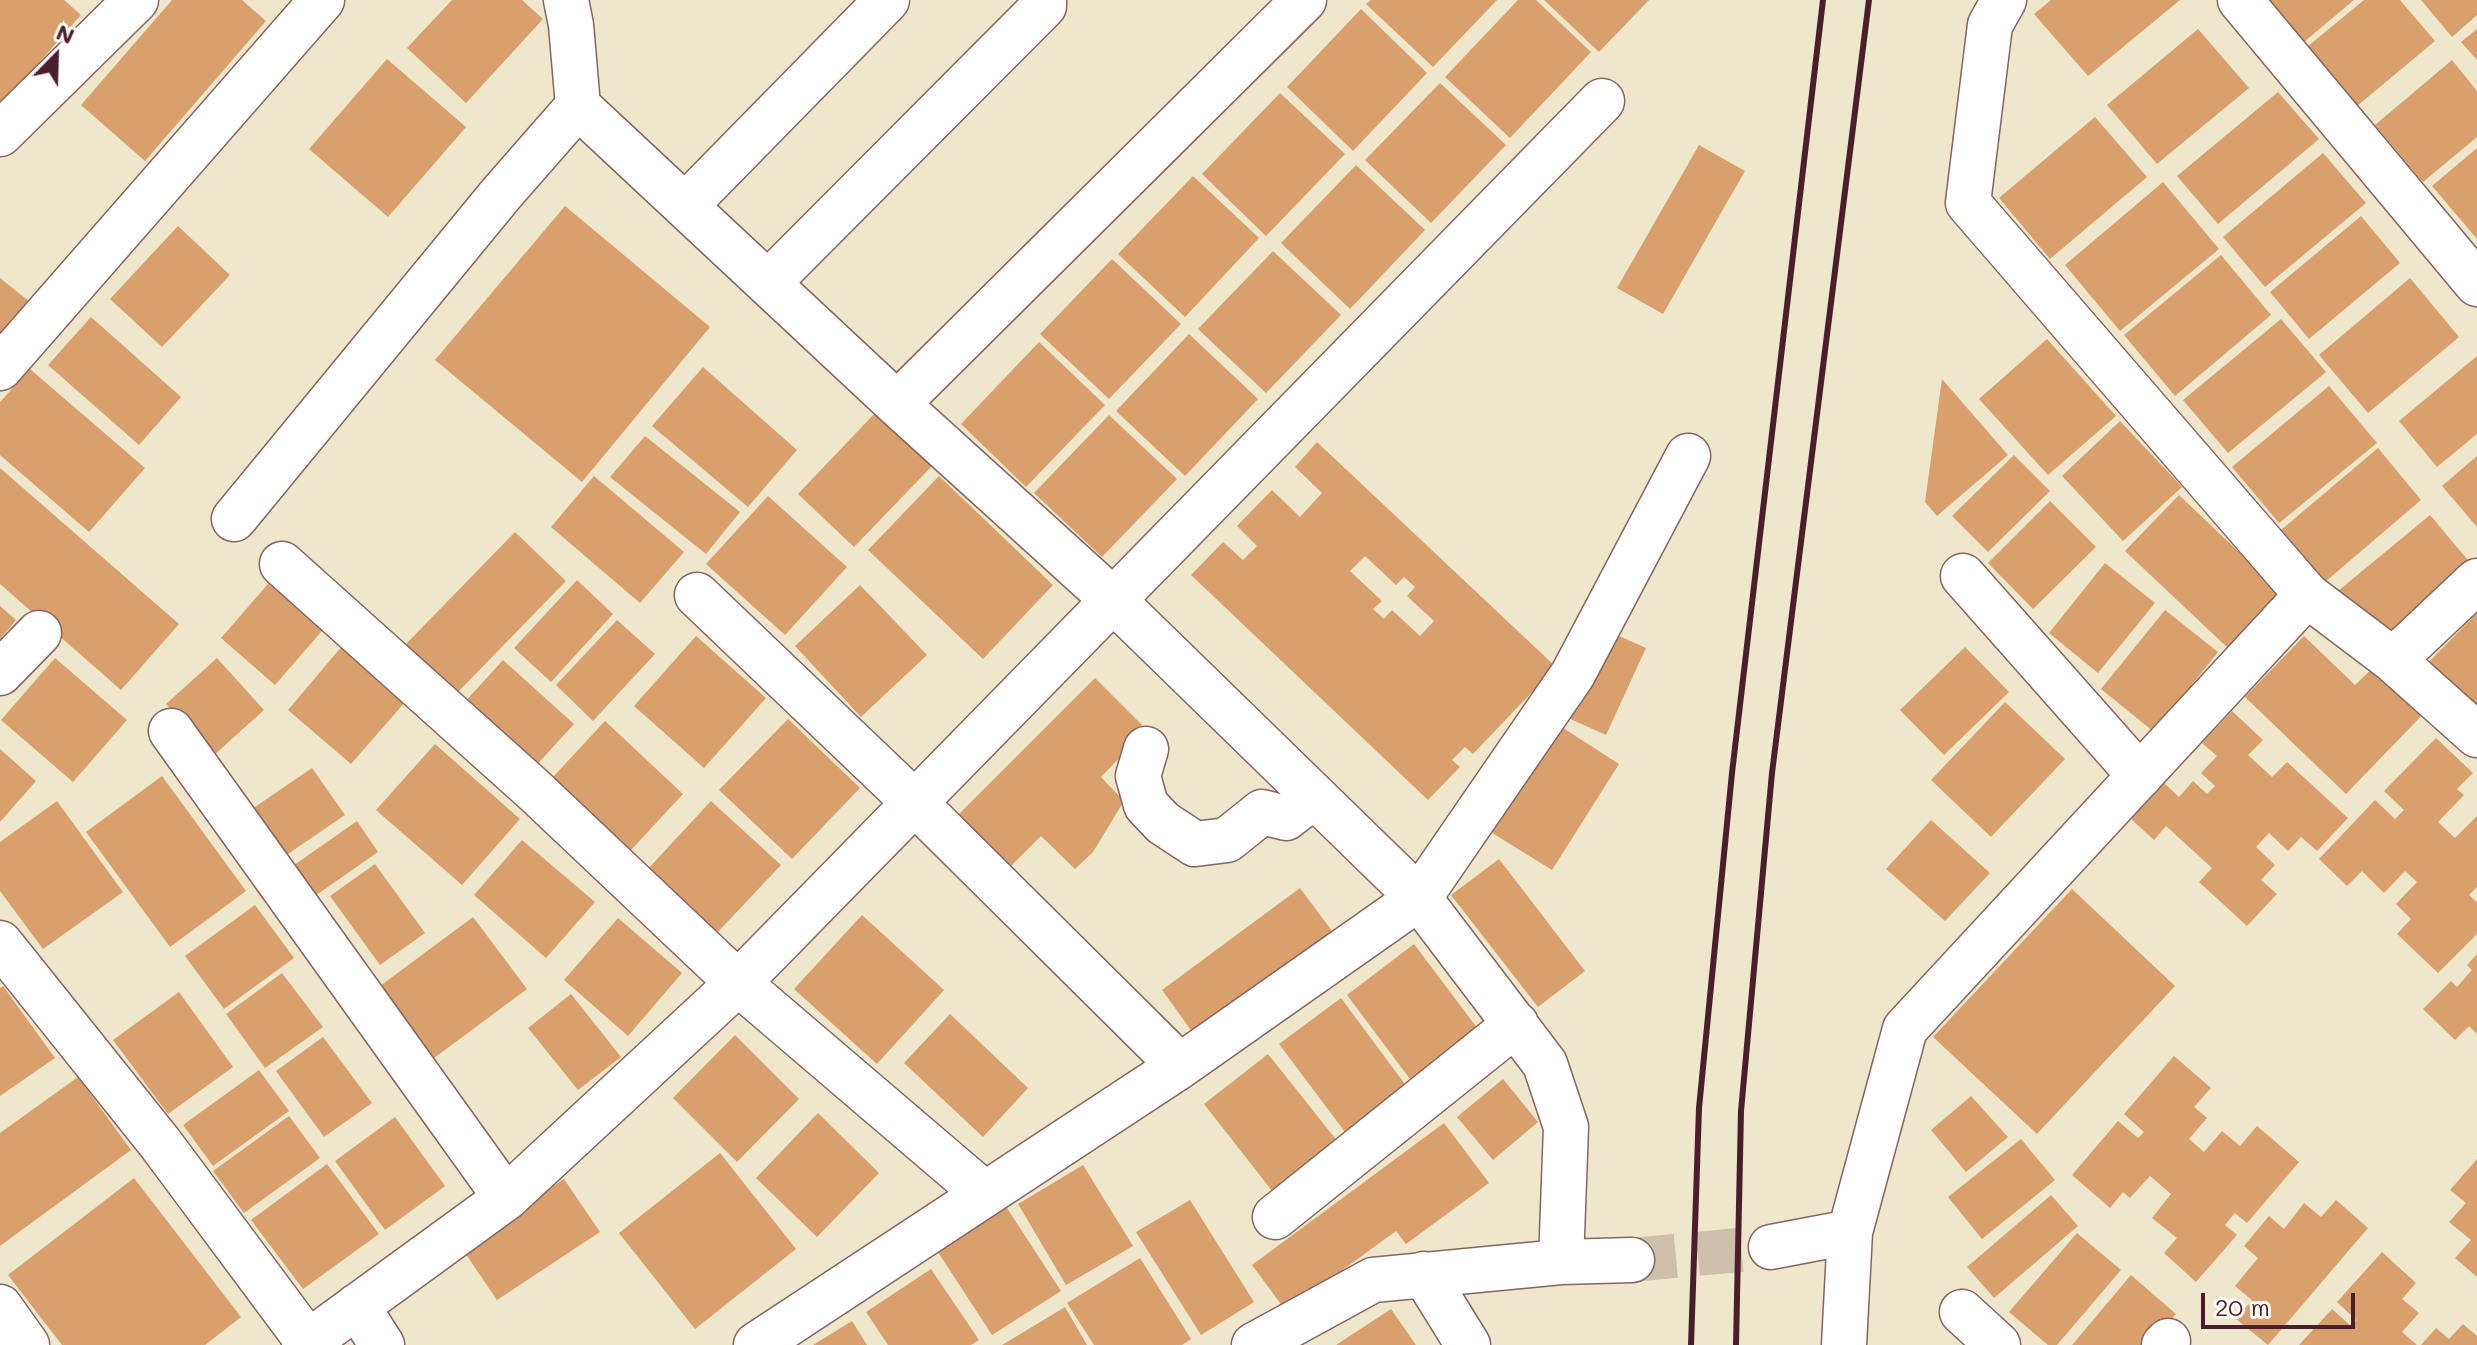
<!DOCTYPE html>
<html>
<head>
<meta charset="utf-8">
<style>
  body { margin:0 }
  #map { position:relative; width:2477px; height:1345px; overflow:hidden; background:#efe7cb; font-family:Mali,sans-serif }
  canvas { display:block }
  .north { position:absolute; left:16px; top:16px; width:80px; height:80px; -webkit-text-stroke:6px #fdfcf7; paint-order:stroke; rotate:23deg; font-size:22px; font-weight:700; line-height:32px; text-align:center; color:#4a1f2b }
  .north::after { content:''; display:block; margin:auto; width:28px; height:36px; background:#4a1f2b; clip-path:polygon(50% 0,100% 100%,50% 72%,0 100%) }
  .scale { position:absolute; left:2201px; top:1293px; width:154px; height:36px; box-sizing:border-box; border:4px solid #4a1f2b; border-top:0; padding-left:10px; font-size:24px; line-height:28px; white-space:nowrap; color:#4a1f2b; -webkit-text-stroke:6px #fdfcf7; paint-order:stroke }
</style>
</head>
<body>
<div id="map">
<canvas width="2477" height="1345"></canvas>
<div class="north">N</div>
<div class="scale">20 m</div>
</div>
<script>
const g = document.querySelector('canvas').getContext('2d');
g.lineJoin = 'round';
function fill(path, color) {
  g.fillStyle = color;
  g.fill(path, 'evenodd');
}
function trace(path, color, width, dash) {
  g.strokeStyle = color;
  g.lineWidth = width;
  g.lineCap = dash ? 'butt' : 'round';
  g.setLineDash(dash || []);
  g.stroke(path);
}
const building = new Path2D(`
  M0,0H64L81,15L0,107Z
  M172,0H242L266,21L145,161L81,105Z
  M452,0H522L543,19L466,103L407,48Z
  M1371,0H1497L1433,67L1366,4Z
  M1518,0H1536L1591,52L1510,138L1445,77Z
  M1544,0H1649L1599,52Z
  M2051,0H2180L2088,76L2034,14Z
  M2268,0H2354L2304,42Z
  M2364,0H2400L2435,41L2357,106L2307,47Z
  M2421,0H2477V15L2452,37Z
  M1361,9L1427,73L1353,151L1287,87Z
  M2198,29L2249,88L2157,164L2107,105Z
  M2477,29V60L2461,42Z
  M387,59L466,127L388,217L309,149Z
  M2452,60L2477,91V137L2423,182L2375,125Z
  M1440,83L1506,145L1431,223L1365,160Z
  M2278,92L2319,139L2218,224L2177,176Z
  M1280,93L1345,154L1266,236L1202,174Z
  M2095,117L2147,177L2050,259L1999,198Z
  M1699,145L1745,171L1663,314L1617,288Z
  M2477,148V239L2432,186Z
  M2323,153L2366,203L2265,287L2223,237Z
  M1356,165L1425,230L1350,309L1281,243Z
  M1193,176L1259,238L1185,317L1118,254Z
  M2163,182L2219,249L2120,331L2065,265Z
  M565,206L710,327L582,482L435,360Z
  M2361,216L2400,263L2309,339L2270,292Z
  M178,226L230,275L162,347L110,299Z
  M1273,251L1341,315L1266,393L1198,329Z
  M2221,255L2271,315L2175,396L2124,335Z
  M1112,259L1181,324L1109,399L1040,334Z
  M0,278L36,307L0,352Z
  M2410,278L2459,337L2368,413L2319,355Z
  M91,317L181,397L139,445L48,365Z
  M2281,319L2326,372L2228,453L2183,400Z
  M1189,334L1258,399L1185,476L1116,411Z
  M2047,339L2116,416L2048,475L1979,399Z
  M1039,342L1105,405L1026,487L961,424Z
  M2477,356V434L2437,467L2399,421Z
  M703,367L797,450L748,507L652,426Z
  M30,369L145,468L89,532L0,455V402Z
  M1942,379L2008,455L1937,516L1925,502Z
  M2329,386L2377,443L2279,523L2232,467Z
  M876,412L933,465L854,547L798,494Z
  M1109,415L1177,479L1102,557L1034,493Z
  M2120,421L2182,487L2123,541L2062,476Z
  M645,436L740,512L706,554L610,477Z
  M1317,442L1556,667L1473,754L1465,747L1452,760L1460,767L1428,800L1191,575L1223,542L1243,560L1257,546L1237,526L1272,490L1300,517L1322,493L1295,467ZM1365,556L1396,585L1404,577L1415,587L1407,596L1434,621L1420,636L1392,610L1384,619L1373,609L1382,601L1350,571Z
  M2378,448L2421,500L2325,582L2281,530Z
  M2014,455L2050,491L1988,552L1952,516Z
  M2477,456V527L2442,486Z
  M0,468L179,624L121,690L0,584Z
  M594,476L684,552L640,603L551,527Z
  M939,476L1053,585L983,659L868,550Z
  M2179,495L2284,595L2230,650L2125,551Z
  M768,496L847,567L785,635L706,564Z
  M2050,501L2096,547L2033,609L1988,563Z
  M2430,515L2477,571L2389,650L2338,591Z
  M515,532L566,581L457,693L406,644Z
  M2105,563L2155,603L2098,673L2049,633Z
  M274,577L328,624L275,685L221,638Z
  M577,580L613,614L551,682L514,648Z
  M860,585L927,655L861,717L795,646Z
  M0,606L16,620L0,639Z
  M2165,610L2218,652L2154,732L2101,689Z
  M2477,613V730L2418,673Z
  M617,620L655,654L593,721L556,685Z
  M1608,631L1646,648L1606,735L1568,718Z
  M696,636L766,698L704,768L634,706Z
  M2304,636L2355,685L2380,661L2429,708L2346,794L2245,697Z
  M343,645L406,701L351,764L288,710Z
  M1965,647L2009,692L1944,755L1900,710Z
  M55,658L127,720L73,782L1,720Z
  M217,658L264,710L213,756L166,704Z
  M503,660L574,724L533,769L462,705Z
  M1095,678L1147,730L1101,777L1124,801L1093,852L1075,869L1041,836L1011,866L959,814Z
  M2005,702L2065,759L1991,837L1931,780Z
  M2232,711L2263,740L2248,755L2272,777L2287,762L2348,818L2317,851L2301,837L2288,851L2269,833L2256,847L2275,865L2261,880L2277,894L2247,926L2199,882L2212,868L2166,826L2154,840L2131,819L2164,783L2179,797L2193,781L2207,794L2215,786L2201,773L2217,756L2202,743Z
  M788,719L860,788L792,859L719,790Z
  M605,721L683,794L631,850L553,777Z
  M1557,724L1619,764L1552,870L1489,831Z
  M2436,738L2473,773L2457,789L2464,795L2438,822L2455,838L2477,816V887L2469,895L2477,902V934L2438,973L2397,934L2411,919L2396,904L2417,882L2405,871L2384,893L2362,871L2347,886L2319,859L2375,800L2395,819L2404,810L2384,791Z
  M435,744L520,819L462,885L376,810Z
  M0,749L36,781L0,822Z
  M312,768L345,815L285,856L252,809Z
  M162,776L246,891L170,947L86,832Z
  M57,801L123,892L43,949L0,891V842Z
  M711,801L781,865L716,934L647,870Z
  M1931,820L1990,873L1945,921L1886,869Z
  M357,821L378,852L312,898L290,868Z
  M522,840L595,902L546,958L474,895Z
  M1499,859L1585,971L1538,1007L1451,895Z
  M375,864L425,933L380,965L330,896Z
  M1300,888L1335,935L1196,1037L1162,990Z
  M2072,889L2175,986L2037,1134L1933,1037Z
  M255,905L294,958L224,1009L185,956Z
  M862,915L944,990L877,1064L794,989Z
  M473,917L527,989L426,1064L372,992Z
  M618,918L682,973L628,1036L564,980Z
  M1414,944L1481,1033L1413,1083L1347,995Z
  M2477,954V1034L2469,1026L2455,1040L2423,1009L2451,981L2457,987L2472,970L2467,965Z
  M282,973L323,1027L265,1068L226,1014Z
  M3,986L55,1058L0,1096V988Z
  M179,992L233,1067L168,1114L113,1040Z
  M571,994L621,1057L578,1090L528,1028Z
  M1341,998L1410,1091L1348,1136L1279,1044Z
  M950,1014L1028,1088L983,1137L904,1063Z
  M735,1035L799,1099L737,1162L673,1098Z
  M323,1037L372,1103L324,1137L276,1071Z
  M1268,1054L1338,1142L1273,1192L1204,1104Z
  M2174,1056L2211,1088L2194,1107L2207,1118L2189,1139L2204,1152L2222,1131L2240,1146L2257,1126L2299,1162L2247,1223L2235,1213L2225,1225L2237,1235L2196,1282L2164,1253L2177,1238L2152,1218L2171,1194L2150,1176L2130,1198L2123,1192L2110,1208L2072,1175L2118,1121L2138,1138L2144,1132L2124,1114Z
  M259,1070L289,1111L213,1166L183,1125Z
  M78,1077L131,1150L0,1246V1133Z
  M1503,1079L1538,1122L1493,1160L1457,1117Z
  M1971,1096L2008,1137L1966,1172L1931,1130Z
  M818,1113L879,1173L817,1237L756,1178Z
  M289,1116L320,1158L244,1213L213,1171Z
  M395,1117L445,1186L385,1230L335,1161Z
  M1444,1123L1489,1183L1406,1244L1396,1231L1286,1311L1252,1265Z
  M2021,1139L2055,1180L1982,1239L1948,1197Z
  M720,1153L796,1249L695,1329L619,1233Z
  M2477,1159V1277L2455,1258L2471,1240L2449,1222L2466,1203L2450,1190Z
  M327,1164L379,1234L303,1289L251,1220Z
  M1083,1165L1133,1246L1066,1285L1018,1204Z
  M134,1178L241,1317L205,1345H62L8,1275Z
  M564,1179L600,1232L497,1300L461,1247Z
  M2051,1195L2078,1226L1994,1298L1967,1267Z
  M1190,1200L1254,1302L1201,1335L1136,1232Z
  M2336,1200L2368,1228L2268,1345L2236,1319L2252,1300L2235,1286L2258,1258L2244,1246L2269,1216L2284,1229L2304,1203L2321,1217Z
  M1003,1202L1061,1291L992,1335L934,1246Z
  M2077,1233L2121,1270L2057,1345H2048L2009,1312Z
  M2382,1252L2416,1283L2402,1299L2419,1313L2402,1332L2417,1345H2299L2332,1309L2351,1326L2356,1320L2337,1302Z
  M1140,1258L1191,1339L1182,1345H1094L1067,1303Z
  M931,1269L979,1340L971,1345H888L866,1312Z
  M2131,1275L2176,1314L2149,1345H2072Z
  M1065,1307L1087,1345H1002Z
  M1391,1309L1416,1345H1336Z
  M852,1321L867,1345H813Z
  M2463,1324L2477,1336V1345H2421L2436,1328L2449,1339Z`);
const minorTunnel = new Path2D(`
  M1632,1260L1771,1247`);
const minor = new Path2D(`
  M566,0L571,25L578,106L897,404L1113,600L1419,898L1545,1064L1566,1127L1561,1262
  M2240,0L2477,284
  M0,134L136,0
  M685,206L887,0
  M768,283L1044,6V0
  M0,368L322,0
  M897,404L1304,0
  M234,519L501,194L578,106
  M282,564L534,790L738,983L985,1194
  M1963,576L2140,776
  M697,595L915,803L1180,1066
  M2307,595L2393,660L2477,581
  M2393,660L2477,735
  M0,673L39,633
  M171,731L506,1198
  M1146,749L1138,776L1146,805L1163,823L1195,844L1227,840L1262,812L1286,818L1314,796
  M0,943L160,1143L308,1342
  M1275,1217L1516,1024
  M1771,1247L1850,1232
  M1424,1274L1468,1345
  M357,1306L382,1345
  M0,1307L27,1345
  M1962,1312L1998,1345
  M304,1345L506,1198L738,983L1602,101
  M756,1345L1180,1066L1419,898L1573,674L1688,456
  M1254,1345L1373,1280L1561,1262L1632,1260
  M1844,1345L1850,1232L1905,1029L2307,595L1968,203L1990,25L2004,0
  M2164,1345L2168,1341`);
const rail = new Path2D(`
  M1691,1345L1699,1108L1732,773L1823,0
  M1736,1345L1741,1111L1772,773L1869,0`);
fill(building, '#d99f6c');
trace(minorTunnel, '#cebfab', 44, [44, 22]);
trace(minor, '#846563', 47);
trace(minor, '#fff', 44);
trace(rail, '#4a1f2b', 6);
</script>
</body>
</html>
